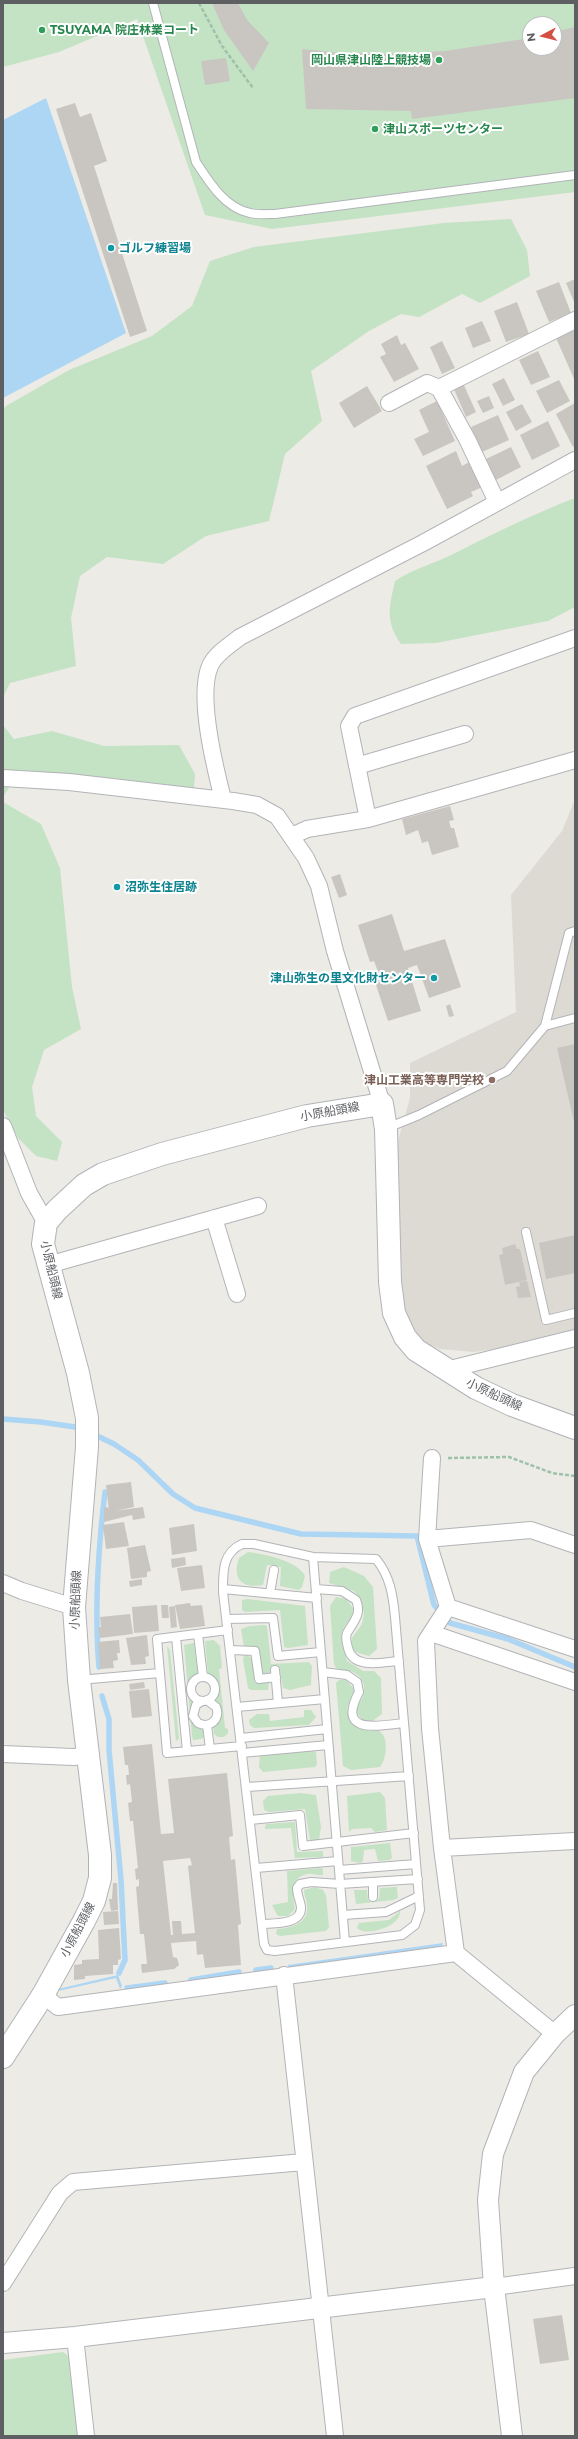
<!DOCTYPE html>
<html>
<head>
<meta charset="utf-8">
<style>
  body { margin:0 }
  #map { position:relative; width:578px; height:2439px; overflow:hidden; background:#edebe5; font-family:Montserrat,sans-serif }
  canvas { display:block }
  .frame { position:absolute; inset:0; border:4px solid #5d5f63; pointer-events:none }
  .north { position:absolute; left:522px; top:16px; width:40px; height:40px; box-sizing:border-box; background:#fff; border:1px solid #bebfc1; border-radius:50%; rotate:263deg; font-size:11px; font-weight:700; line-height:16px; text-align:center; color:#5d5f63 }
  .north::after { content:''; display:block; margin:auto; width:14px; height:18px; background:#d45044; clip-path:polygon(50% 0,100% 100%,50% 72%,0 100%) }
</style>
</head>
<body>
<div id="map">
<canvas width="578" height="2439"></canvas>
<div class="frame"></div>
<div class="north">N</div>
</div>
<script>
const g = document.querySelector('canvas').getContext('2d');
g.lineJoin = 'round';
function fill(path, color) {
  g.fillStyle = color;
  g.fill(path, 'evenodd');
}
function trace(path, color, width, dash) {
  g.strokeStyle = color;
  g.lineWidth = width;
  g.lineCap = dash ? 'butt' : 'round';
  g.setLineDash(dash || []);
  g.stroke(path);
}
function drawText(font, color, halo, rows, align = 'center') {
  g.font = font + ' Montserrat,"Noto Sans JP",sans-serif';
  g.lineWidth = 4;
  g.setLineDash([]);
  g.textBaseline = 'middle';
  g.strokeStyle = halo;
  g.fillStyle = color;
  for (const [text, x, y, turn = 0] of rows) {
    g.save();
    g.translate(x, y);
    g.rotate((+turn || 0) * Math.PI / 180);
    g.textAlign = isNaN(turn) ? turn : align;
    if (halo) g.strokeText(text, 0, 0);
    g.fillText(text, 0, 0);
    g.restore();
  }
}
const education = new Path2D(`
  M575,799V1331L508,1347L474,1352L440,1349L427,1344L417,1336L403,1310L399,1287L396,1148L410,1098V1063L516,1012L511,895L562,831Z`);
const green = new Path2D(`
  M3,3H575V192L272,229L205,215L137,19L59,52L3,67ZM530,24H554V48H530Z
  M511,219L527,250L530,276L480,303L462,294L419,317L401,314L369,331L311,371L322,421L285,454L269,521L206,536L163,564L107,557L80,576L71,618L76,666L10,683L3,697V409L6,406L69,370L152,336L192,306L210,261L254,247L444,223Z
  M575,498V607L548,621L436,643L401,644C385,621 389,608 395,581C411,570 429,565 447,557C489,536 531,515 575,498Z
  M3,725L14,739L52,731L104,746L179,745L195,774L193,803L116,778L46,790L10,786L3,797Z
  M3,802L41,824L60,868L72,987L81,1029L44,1050L32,1087L36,1116L62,1142L57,1161L36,1156L18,1138L3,1110Z
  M248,1552C265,1554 298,1561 305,1576L302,1587L299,1590L280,1586L281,1567L267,1565L263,1585C241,1589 232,1578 239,1558Z
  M344,1567L364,1576L373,1587L377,1649L369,1656L355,1652L352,1645V1638L362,1624L364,1614L361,1599L354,1591L329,1583L330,1572Z
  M336,1597L346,1599L353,1608C354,1619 344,1623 342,1633C340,1642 345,1652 347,1661L363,1671H374L381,1678L382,1714L371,1722L363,1721L356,1712L357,1704C367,1697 367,1680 355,1673C350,1670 342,1670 336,1668L334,1664L330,1606Z
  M248,1599L305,1606L308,1645L288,1648L284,1647L280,1610L245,1612L242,1610V1600Z
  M265,1625L267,1626L271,1664L309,1662L312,1666L311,1685L290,1690L283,1688L279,1667L271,1668L269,1674L262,1675L259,1647H244L241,1629L249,1626Z
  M214,1640L220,1646L222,1668L219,1669L225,1728L228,1729V1733L224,1737H218L214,1734L213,1725L221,1718L218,1704L214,1700L218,1694V1681L208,1674L205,1641Z
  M194,1643L198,1675C187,1682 185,1692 196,1701L192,1706L203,1728L204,1737L201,1739L193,1740L192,1736L184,1645Z
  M167,1646L170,1650L179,1739L176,1741Z
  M247,1655L253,1659L255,1683L269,1682L268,1690H251L248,1688L243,1660L244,1656Z
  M339,1680H346L355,1690L347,1708C350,1727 361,1731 379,1731C389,1736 387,1759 380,1767L351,1770L343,1766L336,1683Z
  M304,1710H311L316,1717L309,1725L254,1728L250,1725L249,1720L257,1714H269L270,1721L304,1717Z
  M312,1751L316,1752L317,1764L315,1767L263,1772L259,1767L260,1755Z
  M380,1792L385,1798L387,1830L375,1832L371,1828L352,1829L349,1832L347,1796Z
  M300,1793L316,1795L321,1827L319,1840H310L305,1809L269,1812L264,1810L263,1801L268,1796Z
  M295,1822L297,1852L323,1851V1857L295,1858L291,1828L265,1829V1827L266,1824Z
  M390,1843L392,1858L389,1860L378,1861L375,1849L364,1850L363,1861L361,1863L351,1861V1847Z
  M321,1868L323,1869V1875C318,1876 313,1873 307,1874C289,1878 293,1895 295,1909L288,1916H278L272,1905L288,1902L287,1871Z
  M315,1887L323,1890L326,1895L329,1927L326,1931L280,1936L276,1934L277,1929C290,1928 309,1924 307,1906C307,1901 304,1896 304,1890Z
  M394,1887H397L398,1898L393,1900L356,1904L354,1890H367L368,1900L379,1899L380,1888Z
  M400,1911C401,1927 365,1937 357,1928L359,1923L389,1920Z
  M63,2352L68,2356L79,2436H3V2360Z`);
const water = new Path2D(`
  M46,98L126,333L3,398V120Z
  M443,1943L442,1946L288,1968V1965Z
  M118,1975L122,1986L120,1989L116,1978L58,1991V1989Z`);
const stream = new Path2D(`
  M3,1419L41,1422L82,1428
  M91,1433L114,1444L138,1460L173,1494L195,1508L301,1534L417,1536L434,1605L450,1623L508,1639L575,1667
  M99,1667C94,1608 98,1550 105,1492
  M102,1696L109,1719V1750L121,1880L125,1960L119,1973
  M256,1970L271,1968
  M191,1980L239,1972
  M127,1988L165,1983`);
const building = new Path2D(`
  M212,3H238L247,20L269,43L253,71L224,30Z
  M575,27V98L412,119L411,111L306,109L302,49L340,53L388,54L445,51L530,38V48H554V32Z
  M226,58L230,81L205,85L201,61Z
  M75,103L80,117L91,113L107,161L94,166L147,331L130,337L56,109Z
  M575,279V304L566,283Z
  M559,282L571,313L549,322L536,291Z
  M517,302L529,334L506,342L494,311Z
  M482,321L491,341L473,348L465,328Z
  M575,330V381L556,338Z
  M397,335L401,345L405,343L419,369L394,382L380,357L386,354L381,344Z
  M442,341L455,368L442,374L430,347Z
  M538,351L550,377L531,385L519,360Z
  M504,378L515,400L503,406L492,384Z
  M559,380L570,401L547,413L536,391Z
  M463,383L476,412L466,417L453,387Z
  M367,386L382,411L354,428L339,403Z
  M489,396L494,408L483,413L477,401Z
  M437,401L455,441L423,456L414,439L429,432L419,410Z
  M575,403V446L573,447L556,414Z
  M522,404L532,422L516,431L506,412Z
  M498,415L509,440L482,452L471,427Z
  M548,421L560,446L532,460L520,435Z
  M511,447L521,467L496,480L486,459Z
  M456,451L462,466L473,460L485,486L471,492L473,496L447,509L426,466Z
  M450,806L454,820L449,821L451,828H454L459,847L432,855L428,841L422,843L418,830L406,835L402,819Z
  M340,874L347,895L339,898L331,877Z
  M392,914L404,951L445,939L461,987L429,998L417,965L408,968L421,1011L388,1021L374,979L380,977L374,961L370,962L358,925Z
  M450,1004L454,1016L449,1017L446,1006Z
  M575,1044V1122H574L557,1048Z
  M575,1235V1273L546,1279L539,1243Z
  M515,1244L517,1249H520L527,1280L505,1285L499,1255L503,1254L502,1248Z
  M527,1281L531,1297L518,1298L516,1287L520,1286L519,1282Z
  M131,1482L134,1507L115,1511L143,1507L145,1518L133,1520L132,1515L104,1522V1508L108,1507L109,1511L106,1485Z
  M124,1522L129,1546L106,1549L103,1525Z
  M194,1524L197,1551L172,1555L169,1528Z
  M145,1545L151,1571L147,1572V1577L131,1579L127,1548Z
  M185,1557L186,1565L172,1568L171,1559Z
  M202,1565L205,1588L181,1591L177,1568Z
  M142,1579V1585L130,1587L129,1581Z
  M190,1603L191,1606L202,1605L205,1626L180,1629L175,1605Z
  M157,1605L159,1631L134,1633L132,1607Z
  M161,1605H168L169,1618H162Z
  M175,1606L177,1627L171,1628L169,1607Z
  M130,1614L133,1634L100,1638L98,1627H101L100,1617Z
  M147,1635L149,1656L145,1657L146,1664L131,1665L126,1638Z
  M119,1640L120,1653H117L118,1660L113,1661L114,1668L100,1669L98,1642Z
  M144,1682L145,1688L130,1690L129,1684Z
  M149,1689L152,1716L132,1718L129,1691Z
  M152,1744L161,1834L174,1833L168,1779L227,1773L233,1836L229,1837L231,1860L235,1859L241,1924L238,1925L241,1965L205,1968L203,1954L197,1955L196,1941L171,1943L173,1957L177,1958L179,1965L174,1969L142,1973L141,1964H147L144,1934H140L136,1887L139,1886V1879L136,1880L135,1869L138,1868L133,1821H130L128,1803L132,1802L130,1784L127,1785L126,1775H129L128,1765H125L123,1747ZM190,1858L192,1865L188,1866L195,1933L182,1934L181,1921H172L173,1935H171L163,1861Z
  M113,1883H117L118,1910L111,1911L109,1899H112Z
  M118,1911L119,1924L104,1925L103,1912Z
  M119,1928L121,1959L118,1960V1965H113V1974L85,1976V1979L74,1980V1965L82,1964V1960L99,1959L98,1930Z
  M562,2315L569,2360L540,2364L533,2319Z`);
const path = new Path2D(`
  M199,3L222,46L253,88
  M448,1458L509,1457L552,1473L575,1476`);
const service = new Path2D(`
  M153,3L196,162C209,182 225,208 250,213C258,215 267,214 275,214L575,175
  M545,1026L569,933L575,931
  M387,1128L419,1115L507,1071L545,1026L575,1018
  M526,1232L546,1320L575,1313
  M242,1544H254L313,1557L376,1559C390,1576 393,1595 395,1617L420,1910L415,1925L402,1935L275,1951L267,1950L264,1944L223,1592C223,1572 222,1553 242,1544Z
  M313,1557L345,1942
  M223,1589L317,1598
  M316,1589L342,1591L356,1600C362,1614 354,1621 347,1633C345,1638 347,1644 348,1648C353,1670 383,1662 399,1661
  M270,1593L274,1570
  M227,1619L273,1618L278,1656L321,1652
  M228,1630L157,1639L167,1753L242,1746
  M198,1634L203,1677
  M176,1637L187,1751
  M230,1650L255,1651L259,1679L276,1677
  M275,1670L278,1703
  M323,1672L347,1675L357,1682L359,1692C336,1735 378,1726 404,1723
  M191 1689a12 12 0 1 1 24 0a12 12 0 1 1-24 0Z
  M79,1680L160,1673
  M202,1701L196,1705L193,1716L198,1723C210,1729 221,1719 216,1707L207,1700
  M237,1707L325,1699
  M207,1725L210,1749
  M241,1738L327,1729
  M242,1753L328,1745
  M247,1787L409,1776
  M250,1820L300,1815L303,1846L414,1833
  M256,1868L338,1861
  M339,1870L416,1864
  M373,1882V1897
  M343,1915L386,1912L419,1896
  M262,1924C274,1923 302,1925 301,1907C300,1900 297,1895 297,1888L300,1884L311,1882L340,1884L418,1879`);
const minor = new Path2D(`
  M389,403L427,383L439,388
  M497,502L467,439L439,388L575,320
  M357,766L465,734
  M3,778L69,782L233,801L257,805L277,816L306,858L319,886L335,951L382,1104
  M223,799C215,768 197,696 210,666C215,654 230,645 240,637L423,543L575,460
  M368,819L349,726L355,716L575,638
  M292,836L307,829L368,819L575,760
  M3,1126L29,1193L46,1223
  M214,1218L237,1294
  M48,1265L258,1206
  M446,1370L575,1338
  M427,1539L432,1458
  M3,1583L22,1591L74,1607
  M448,1607L575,1649
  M431,1633L575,1682
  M3,1754L73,1757L87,1756
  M442,1848L575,1841
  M284,1975L335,2436
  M43,1995L58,2007L456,1953
  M555,2034L456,1953L442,1848L430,1728L426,1641L448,1607L427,1539L531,1530L575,1545
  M3,2283L60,2193L73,2182L304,2162
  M494,2287L575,2276
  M75,2337L86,2436`);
const tertiary = new Path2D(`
  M3,2343L75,2337L494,2287
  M512,2436L494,2287L488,2200L493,2154L524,2072L555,2034L575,2015`);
const secondary = new Path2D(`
  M3,2057L43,1995L84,1921L94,1901L100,1878V1855L79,1680L74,1607L87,1447V1418L78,1373L43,1244L46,1223L57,1210L84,1185L103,1174L162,1154L307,1116L382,1104L386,1129L390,1282L394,1313L405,1337L416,1350L476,1388L512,1405L575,1428`);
const markers = [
  [42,30,4,"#2e9e5b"],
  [439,60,4,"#2e9e5b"],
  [375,129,4,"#2e9e5b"],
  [111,248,4,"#0f9aa8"],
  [117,887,4,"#0f9aa8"],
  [434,978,4,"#0f9aa8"],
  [492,1080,4,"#8d6e63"]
];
const leisureNames = [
  ["TSUYAMA 院庄林業コート",50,30],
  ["岡山県津山陸上競技場",431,60,"right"],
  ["津山スポーツセンター",383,129]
];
const cultureNames = [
  ["ゴルフ練習場",119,248],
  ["沼弥生住居跡",125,887],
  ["津山弥生の里文化財センター",426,978,"right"]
];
const educationNames = [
  ["津山工業高等専門学校",484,1080]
];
const streetNames = [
  ["小原船頭線",330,1112,-10],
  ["小原船頭線",51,1270,77],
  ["小原船頭線",494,1395,25],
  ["小原船頭線",76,1600,-88],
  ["小原船頭線",78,1930,-62]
];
fill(education, '#dddad3');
fill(green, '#c4e2c4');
fill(water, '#add5f4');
trace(stream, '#add5f4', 5.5);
fill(building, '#c9c6c1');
trace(service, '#b2b4b8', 10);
trace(minor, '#b2b4b8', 18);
trace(tertiary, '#b2b4b8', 22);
trace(secondary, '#b1b3b8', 24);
trace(path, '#9ec2a9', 2.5, [4, 2]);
trace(service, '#fff', 8);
trace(minor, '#fff', 16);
trace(tertiary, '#fff', 20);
trace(secondary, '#fff', 22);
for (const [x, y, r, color] of markers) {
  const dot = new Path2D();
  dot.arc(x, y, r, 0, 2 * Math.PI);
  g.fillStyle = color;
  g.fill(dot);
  trace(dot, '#fff', 1.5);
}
drawText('bold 12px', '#27864d', '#fff', leisureNames, 'left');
drawText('bold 12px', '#0d838f', '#fff', cultureNames, 'left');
drawText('bold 12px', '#785e54', '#fff', educationNames, 'right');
drawText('12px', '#5d5f63', '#fff', streetNames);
</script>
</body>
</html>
